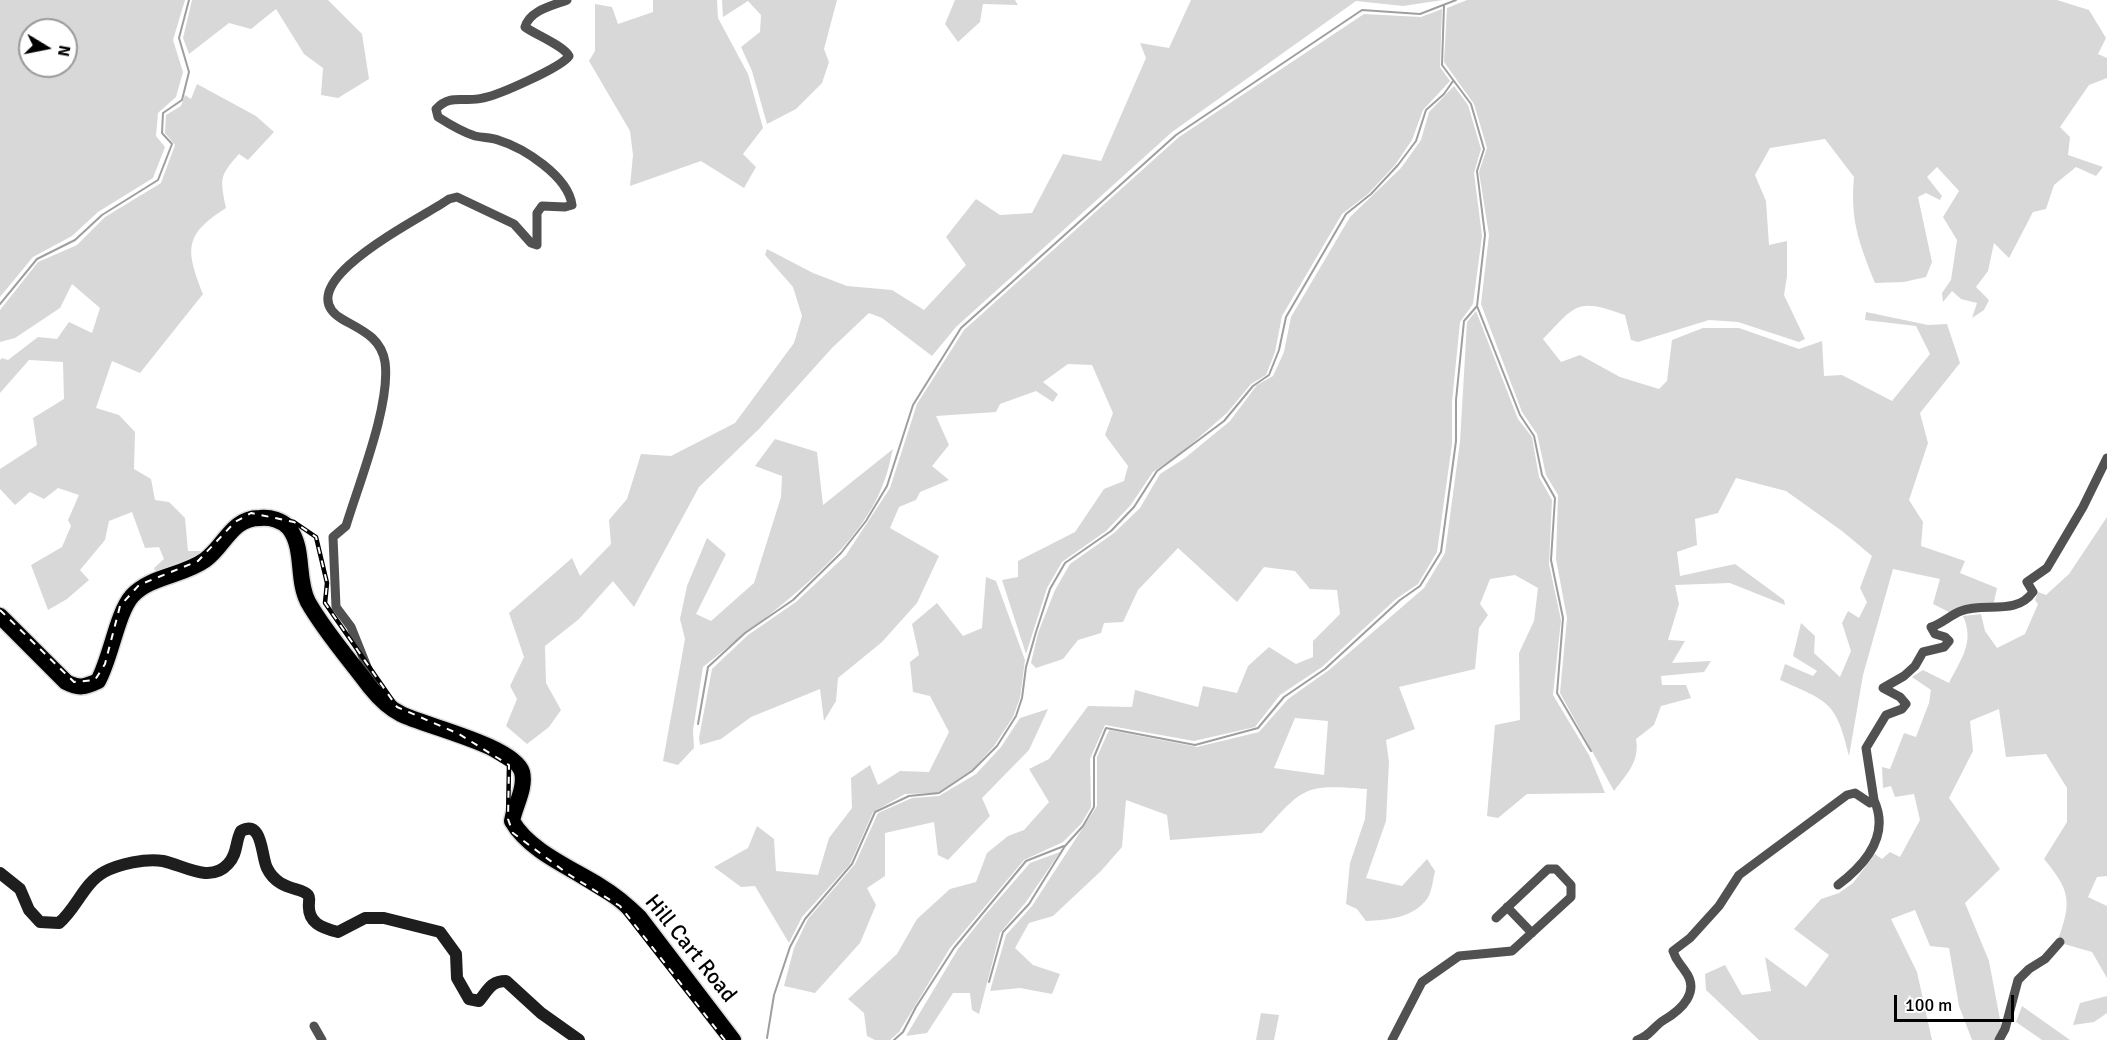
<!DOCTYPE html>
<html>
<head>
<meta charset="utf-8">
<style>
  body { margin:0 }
  #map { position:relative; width:2107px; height:1040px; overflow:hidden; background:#fff; font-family:Signika,sans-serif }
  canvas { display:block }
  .north { position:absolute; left:18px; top:18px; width:60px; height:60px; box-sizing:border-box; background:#fff; border:2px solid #999; border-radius:50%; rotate:100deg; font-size:16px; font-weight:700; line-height:24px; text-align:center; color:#000 }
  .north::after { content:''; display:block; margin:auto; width:21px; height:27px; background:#000; clip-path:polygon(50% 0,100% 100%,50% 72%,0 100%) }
  .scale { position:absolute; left:1894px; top:995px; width:120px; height:27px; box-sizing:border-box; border:3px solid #000; border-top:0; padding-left:8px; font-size:18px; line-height:21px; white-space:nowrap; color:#000; -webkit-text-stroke:4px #fff; paint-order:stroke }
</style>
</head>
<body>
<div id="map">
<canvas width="2107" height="1040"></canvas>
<div class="north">N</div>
<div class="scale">100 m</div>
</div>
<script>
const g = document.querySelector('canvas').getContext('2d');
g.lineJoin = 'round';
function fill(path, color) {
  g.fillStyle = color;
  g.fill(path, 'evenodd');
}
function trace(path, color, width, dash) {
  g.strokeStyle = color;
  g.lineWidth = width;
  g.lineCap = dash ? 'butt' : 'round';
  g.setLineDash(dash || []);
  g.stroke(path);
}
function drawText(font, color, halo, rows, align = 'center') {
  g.font = font + ' Signika,sans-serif';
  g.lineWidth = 4.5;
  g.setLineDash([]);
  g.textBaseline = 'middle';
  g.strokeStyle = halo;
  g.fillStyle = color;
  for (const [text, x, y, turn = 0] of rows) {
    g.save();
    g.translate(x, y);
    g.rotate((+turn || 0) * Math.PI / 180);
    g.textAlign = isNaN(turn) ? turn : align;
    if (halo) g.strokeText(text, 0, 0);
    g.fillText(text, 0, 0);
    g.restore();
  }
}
const green = new Path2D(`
  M0,0H185L173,40L183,72L176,97L158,113L156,136L165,147L153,178L98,212L72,236L33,257L0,297ZM30,30H66V66H30Z
  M192,0H328L362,34L369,79L338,98L321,95L323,68L304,54L276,9L251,29L229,23L189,54L183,38Z
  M653,0H717L718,18L748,74L763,128L743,154L756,167L744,188L701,161L630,186L633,155L630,131L589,61L595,51V4L612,7L618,24L653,12Z
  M722,0H837L824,49L829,62L822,83L796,109L767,124L752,71L741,47L760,32L761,15L748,1L723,17Z
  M955,0H1015L1018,5L983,4L980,22L958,42L945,24Z
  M1191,0H1443L1403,6L1356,1L1172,132L956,327L932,356L882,318L869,313L832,348L759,429L699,487L634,607L613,581L579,619L545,646L546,683L561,710L549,727L527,744L506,726L517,699L510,686L524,657L509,613L572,558L580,576L611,544L609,520L627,499L641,454L671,456L735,423L794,343L802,316L793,287L765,255L767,249L813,273L847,286L892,290L924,310L966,265L946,237L976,199L1000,215L1032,213L1063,154L1101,161L1146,58L1140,43L1169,48Z
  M1467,0H2057L2089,10L2106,38L2098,54L2107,58V78L2089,85L2060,127L2070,137L2068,155L2103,167L2096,176L2076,167L2054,185L2046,209L2033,212L2009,258L1994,243L1988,271L1976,287L1989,300L1984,310L1972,318L1977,303L1961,299L1952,291L1943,302L1942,293L1951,280L1957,240L1943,217L1959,191L1937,167L1927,177L1942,196L1940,200L1926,193L1918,197L1932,262L1926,277L1904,282L1875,283C1859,243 1850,220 1854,177L1825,139L1770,148L1755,175L1766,201L1769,245L1787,241V276L1784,295L1805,339L1799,342L1738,322L1709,320L1638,342L1631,340L1625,315C1576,297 1576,305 1543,339L1561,362L1580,355L1620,377L1659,389L1667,381L1672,340L1703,328H1739L1799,349L1822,341L1824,376L1842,375L1892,401L1930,354L1916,326L1865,320L1866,312L1928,325L1947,324L1960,363L1920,413L1928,443L1909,500L1923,522L1921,546L1965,561L1960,573L1997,588L1993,606L1951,613L1933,604L1940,579L1893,569L1863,675L1849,756C1836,701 1829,702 1780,680L1785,664L1813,676L1817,671L1793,656L1801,623L1815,636L1814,653L1840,677L1851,651L1842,623L1848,611L1859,618L1867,602L1860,588L1872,556L1842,531L1786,491L1736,478L1718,513L1695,519L1697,545L1677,552L1680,576L1735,564L1784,600L1785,605L1730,583L1675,585L1679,604L1668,640L1685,641L1672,663L1711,661L1704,672L1661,676L1662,685H1686L1691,698L1661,706L1654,725L1636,739C1640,761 1627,774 1614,791L1560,693L1567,618L1556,559L1558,495L1546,475L1537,434L1522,412L1481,304L1489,235L1479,172L1487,148L1474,104L1444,62L1447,8Z
  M1442,9L1440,67L1450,81L1423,110L1412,140L1395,165L1368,194L1342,214L1282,316L1275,352L1266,375L1251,384L1227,413L1181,453L1153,472L1130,506L1106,531L1062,562L1047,588L1026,654L1002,580L1018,577V561L1075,532L1104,489L1124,481L1128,466L1105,435L1113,413L1092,365L1068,364L1043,382L1058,394L1053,402L1036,391L1000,404L996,412L936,416L949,445L932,466L949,480L920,492L916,500L899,507L890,528L939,556L917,603L882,642L838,678L836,701L824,721L820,689L751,717L721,739L700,745L699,738L712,669L748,635L796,602L846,555L890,488L917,404L964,330L1179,137L1364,14L1421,17Z
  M197,84L256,116L274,132L248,160L239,154C219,176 220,179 226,208C183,235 186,250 203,294L140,373L112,361L96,408L119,415L135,432L134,469L151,479L155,500L169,502L185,518L188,551H200L202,556L157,575L154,568L164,559L159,547L145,548L132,512L109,521L105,540L80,570L89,580L67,599L48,610L31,565L62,547L71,526L68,520L79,495L58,488L44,499L30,492L15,505L0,489V469L37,445L33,418L64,399L63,362L29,360L0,393V360L2,358L8,360L38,337L57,339L69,322L92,333L100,308L72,284L60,308L15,338L0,342V310L38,262L77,245L105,217L161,183L175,145L165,133L166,115L181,106L185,95L191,99Z
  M1454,86L1468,105L1481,149L1474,173L1482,236L1473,304L1460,322L1452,402V444L1437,552L1418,584L1396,599L1322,667L1280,695L1255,727L1194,741L1105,725L1090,759L1091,807L1081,824L1063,842L1024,860L950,948L899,1032L890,1040H875L867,1036L864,1013L848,999L897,954L917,919L950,889L976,882L987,853L1008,836L1024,830L1049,802L1029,769L1049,759L1088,706L1132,707L1135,690L1198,707L1203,686L1237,693L1248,666L1269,647L1296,664L1313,657V641L1340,614L1337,590L1310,589L1295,571L1264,567L1237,602L1178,548L1138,590L1123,622L1104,623L1101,633L1078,640L1063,659L1036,668L1031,663L1038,633L1055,590L1070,564L1114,533L1140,508L1160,474L1185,458L1230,421L1257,385L1273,376L1284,352L1291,317L1350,217L1401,168L1421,140L1429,112Z
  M1476,311L1518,419L1532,437L1539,477L1552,500L1549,564L1561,620L1553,695L1589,755L1605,793L1527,794L1498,818L1487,816L1495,725L1520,720L1519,653L1534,621L1538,588L1515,575L1490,579L1480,604L1488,615L1479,628L1475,669L1399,687L1415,729L1386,740L1389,762L1386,821L1366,878L1402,886L1427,859L1435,871C1433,879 1432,892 1427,899C1413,918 1388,920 1366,921L1357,909L1346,904L1350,863L1365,819L1367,789C1303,784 1304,787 1262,833L1170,840L1167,815L1126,800L1122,847L1101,871L1053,916L1029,923L1015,948L1033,965L1060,974L1052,994L1020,988L990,991L1006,935L1032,906L1097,806V757L1109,730L1197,747L1259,732L1288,699L1329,670L1424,588L1445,553L1460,442L1467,322ZM1295,718L1328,721L1324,775L1274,768Z
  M775,439L817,452L823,505L893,449C890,460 888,473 883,484C858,555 760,621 703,667L693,730L694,748L678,765L663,761L685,639L680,619L687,586L707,538L726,554L696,614L711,621L754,583L781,497L782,476L755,466Z
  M2107,517V876L2097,877L2088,897L2107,906V978L2092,952L2057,942C2072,903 2071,891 2044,859L2067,822V788L2046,754L2006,757L1999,709L1970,721L1973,751L1949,798L2000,869L1965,903L1989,961L2002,1030L1995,1040H1972L1959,1006L1949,948L1930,946L1915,910L1891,919L1917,972L1932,1040H1759L1706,990L1705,974L1725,965L1742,995L1771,991L1765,957L1806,987L1829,955L1794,929L1821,899L1839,893L1853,883L1875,854L1882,859L1890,852L1900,857L1920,820L1914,794L1895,797L1891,786L1883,788L1882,767L1890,769L1904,733L1916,737L1929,703L1931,690L1912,677L1923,670L1949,683C1961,659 1975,642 1963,616L1981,614L1985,631L1997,648L2025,634L2038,604L2035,600L2038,592L2046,595L2069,574Z
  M986,577L996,581L1025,660L1020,698L1013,717L994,746L970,772L938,793L905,794L873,812L850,864L802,917L789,943L755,886L741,887L714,867L748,848L757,826L774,839L776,871L818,875L829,838L852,808L851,778L870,765L878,785L900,771L929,772L949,732L930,696L913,692L910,662L919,655L912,624L937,603L963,636L982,628Z
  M1048,709L1029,750L982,798L990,816L948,860L938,855L934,822L885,833V876L867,888L876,905L860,943L815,993L784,986L794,948L808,919L855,864L878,813L912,798L939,796L976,774L1001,747L1020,718Z
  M1060,852L1026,902L1000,933L979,1014L972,1010L970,993H953L927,1033L906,1036L958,949L984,916L1030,863Z
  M2107,996V1013L2094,1022L2073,1025L2080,1003Z
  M2022,1006L2070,1040H2042L2016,1022Z
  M1261,1013L1279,1015L1274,1040H1256Z`);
const stream = new Path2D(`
  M0,304L37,259L75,240L102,215L158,180L172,144L162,133L163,113L182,100L189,72L179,38L189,0
  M1477,306L1520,415L1534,436L1542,475L1555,498L1551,560L1563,618L1557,693L1591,751
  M698,724L708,667L745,633L793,600L841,553L866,521L887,486L913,405L961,328L1176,135L1362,10L1420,14L1456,0
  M989,982L1003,932L1029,904L1065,846L1083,826L1094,807V757L1106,728L1195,745L1258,728L1284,697L1325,669L1400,600L1420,586L1441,552L1456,441V400L1464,321L1477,306L1485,235L1477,171L1484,149L1471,104L1442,65L1444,5
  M767,1038L774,995L790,947L805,919L852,864L875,812L909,796L939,793L972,771L997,746L1016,716L1022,698L1026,667L1036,632L1050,589L1065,563L1111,531L1134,507L1157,471L1224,421L1253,386L1269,375L1279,350L1286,317L1346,214L1371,194L1398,165L1416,141L1426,110L1444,94L1453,81
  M894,1040L903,1032L916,1007L954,948L1026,861L1064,846`);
const street = new Path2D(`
  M373,682L351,627L336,607L333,537L346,526C359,483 391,404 385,362C381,337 361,330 342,319C283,284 426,216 449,199L457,197L514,224L531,243L537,245V213L542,206L565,207L572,205C568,176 524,148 498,140C491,137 483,138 475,136C462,132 449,124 438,117L436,109C451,93 464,103 483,98C499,95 562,67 569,56C564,46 536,35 525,27C530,10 552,6 567,0
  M1838,885C1866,864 1890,835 1874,800
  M1507,907L1532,933
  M314,1026L322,1040
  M1392,1040L1422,982L1459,956L1512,951L1571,897V885L1556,869H1548L1496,918
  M1637,1040C1649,1037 1654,1026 1664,1020C1681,1010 1701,992 1685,971C1680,963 1676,961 1673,951L1690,938L1719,906L1739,875L1847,795L1855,793L1870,803L1874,800L1866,748L1886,715L1902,709L1906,704L1900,697L1883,688L1904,676L1915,666L1923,652L1944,647L1949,641L1945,637L1935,634L1931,627C1942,624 1950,615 1961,611C1985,602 2016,616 2033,592L2027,582L2047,568L2083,507L2107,458
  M1999,1040L2005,1029L2018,980L2029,969L2045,959L2060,942`);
const secondary = new Path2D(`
  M0,873L20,889L29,910L40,922L59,923C76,909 84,883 104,872C119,864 146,858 163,861C183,865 210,884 228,864C238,854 235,842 241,831C263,819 261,856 267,868C278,891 302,887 308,895C310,898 309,899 309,903C307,923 322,928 338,932L365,918H384L440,932L456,954L457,978L469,999L479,1001C488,990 491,981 506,981L541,1013L579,1040`);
const highway = new Path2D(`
  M0,616L66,682C79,689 85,687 98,681C111,658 117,613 132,596C150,576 183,576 205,560C225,546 231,518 260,518C270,517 282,520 289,528C305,549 296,579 308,602C325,632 350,660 370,687C378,697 389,708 401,714C425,726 514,746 522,772C526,788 515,805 512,821C529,851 571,868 600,886C615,895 628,906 640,918L733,1040`);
const rail = new Path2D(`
  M0,610L74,682L95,680L105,664L120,606L139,585L198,561L235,522L251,513L294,522L316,537L327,583L325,603L397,707L459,734L509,765L508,819L513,833L568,874L620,906L725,1040`);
const streetNames = [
  ["Hill Cart Road",690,949,51]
];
fill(green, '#d8d8d8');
trace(stream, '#9f9f9f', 2);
trace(highway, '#dbdbdb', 19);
trace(street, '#515151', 9);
trace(secondary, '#1e1e1e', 12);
trace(highway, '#000', 16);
trace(rail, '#000', 4.5);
trace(rail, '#fff', 2, [7]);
drawText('22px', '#000', '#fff', streetNames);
</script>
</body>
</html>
